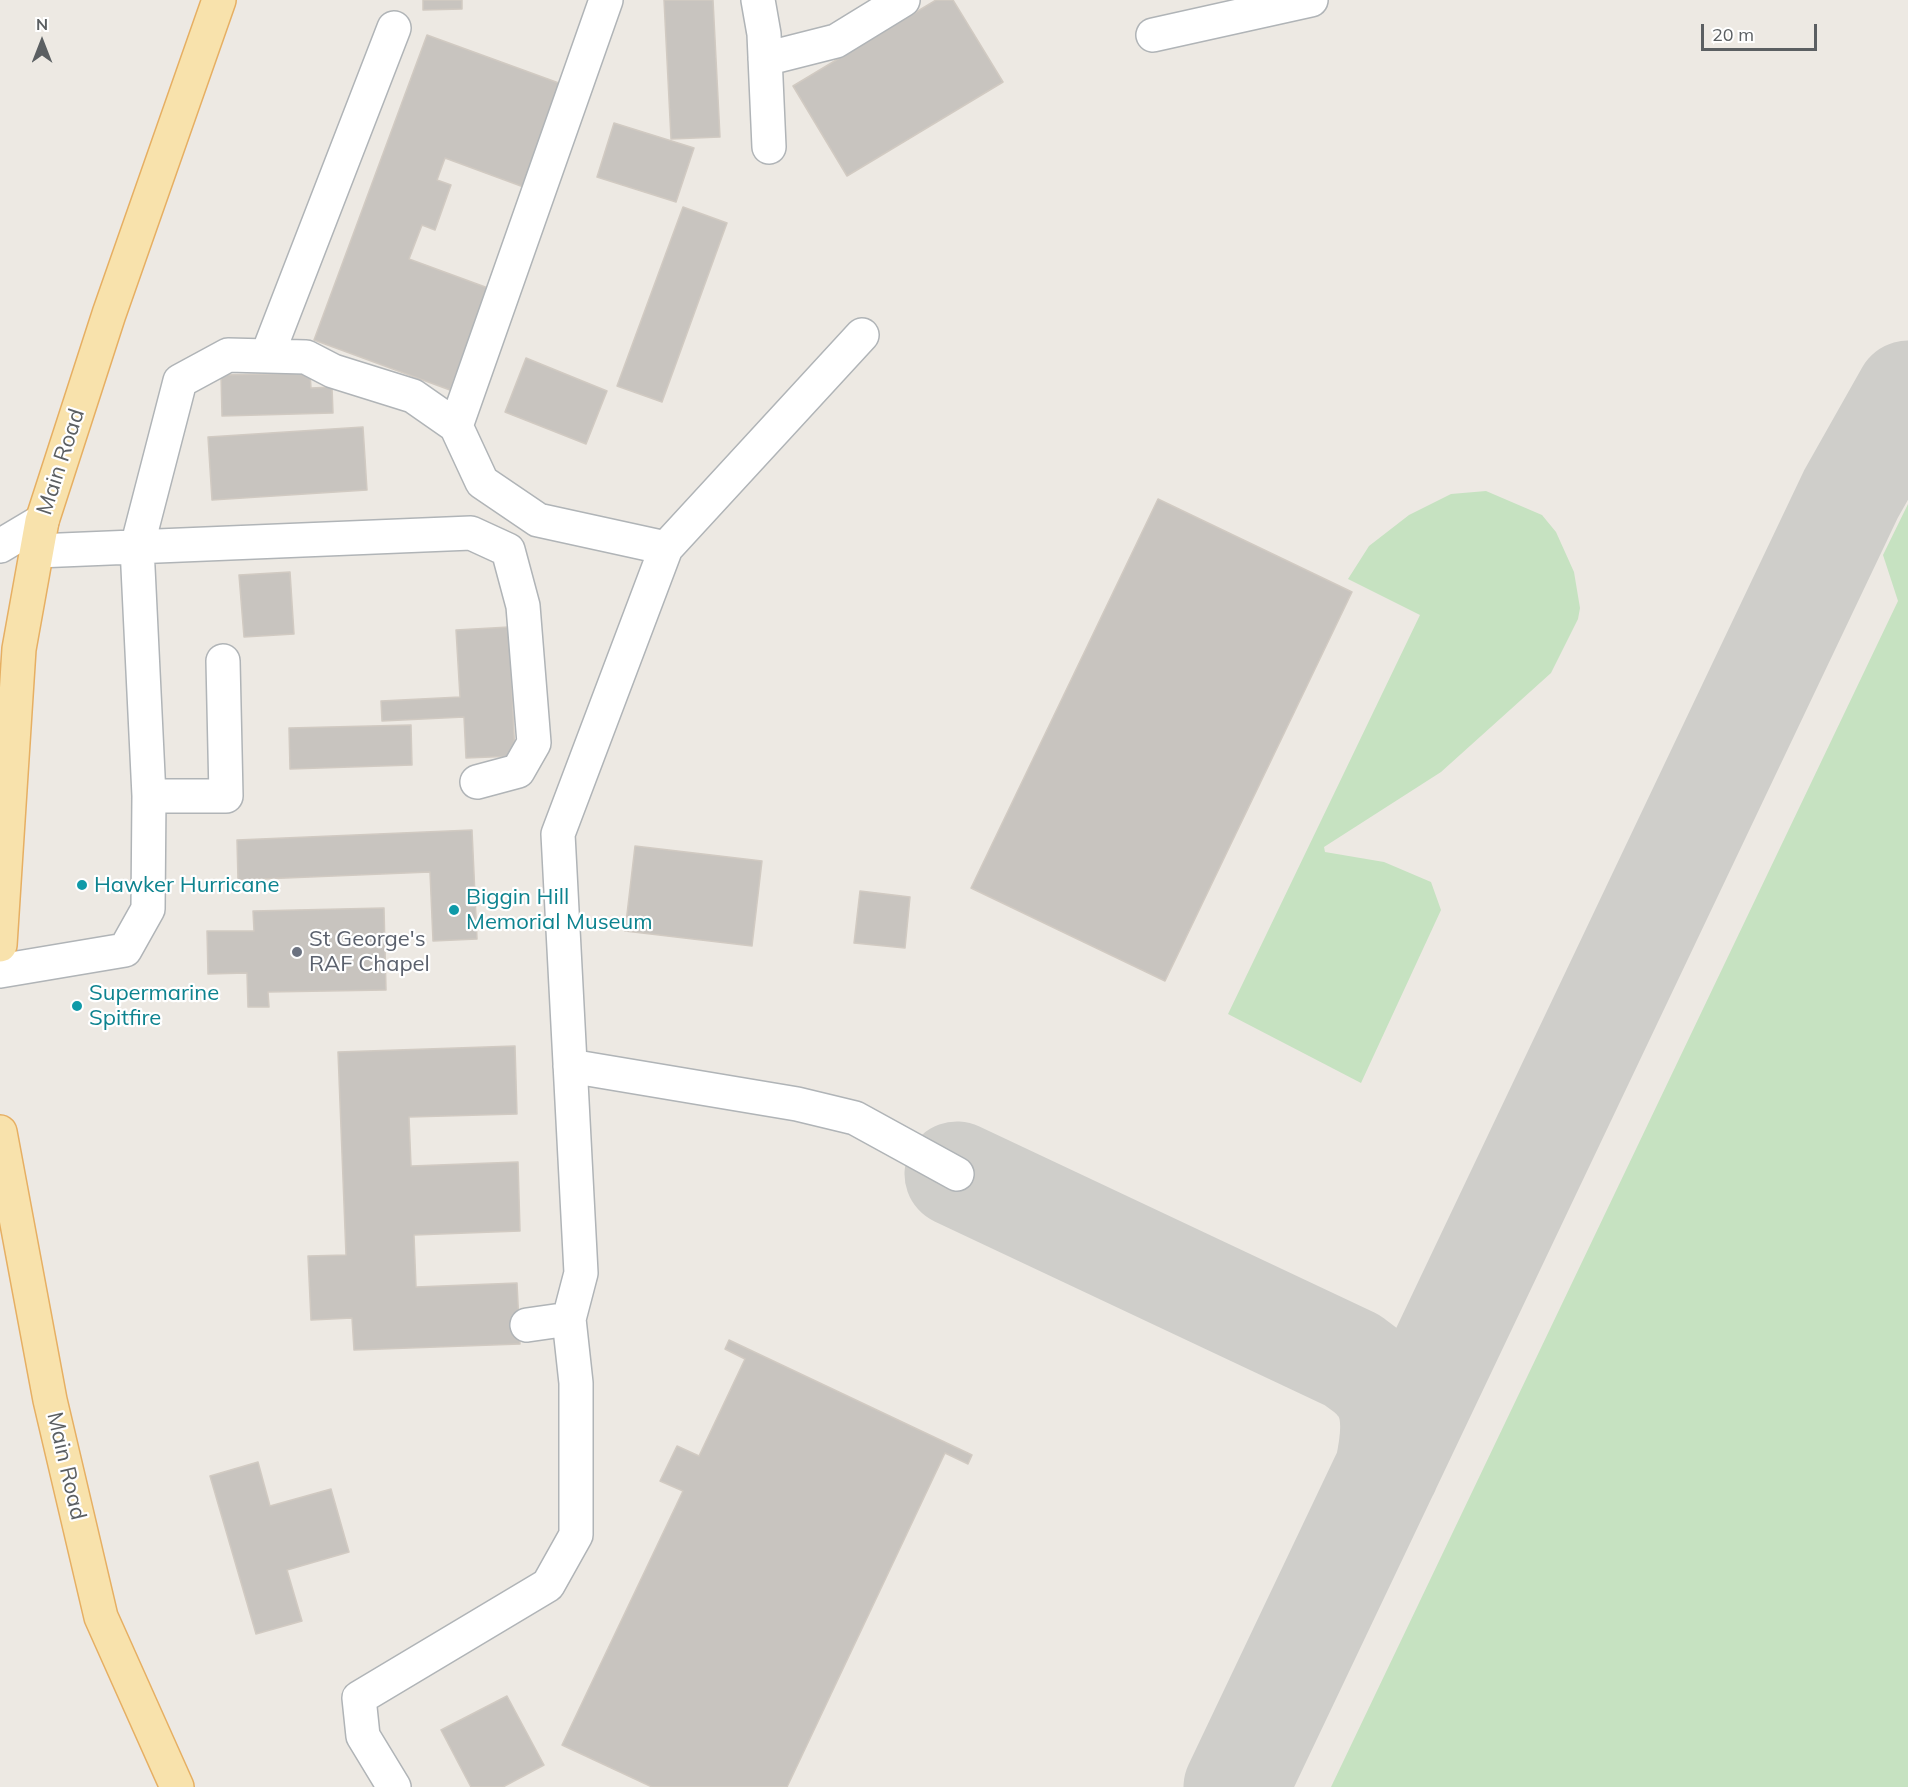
<!DOCTYPE html>
<html>
<head>
<meta charset="utf-8">
<style>
  body { margin:0 }
  #map { position:relative; width:1908px; height:1787px; overflow:hidden; background:#ede9e3; font-family:Mulish,sans-serif }
  canvas { display:block }
  .north { position:absolute; left:12px; top:12px; width:60px; height:60px; -webkit-text-stroke:4px #fff; paint-order:stroke; rotate:0deg; font-size:16px; font-weight:700; line-height:24px; text-align:center; color:#5b5f62 }
  .north::after { content:''; display:block; margin:auto; width:21px; height:27px; background:#5b5f62; clip-path:polygon(50% 0,100% 100%,50% 72%,0 100%) }
  .scale { position:absolute; left:1701px; top:24px; width:116px; height:27px; box-sizing:border-box; border:3px solid #5b5f62; border-top:0; padding-left:8px; font-size:18px; line-height:21px; white-space:nowrap; color:#5b5f62; -webkit-text-stroke:4px #fff; paint-order:stroke }
</style>
</head>
<body>
<div id="map">
<canvas width="1908" height="1787"></canvas>
<div class="north">N</div>
<div class="scale">20 m</div>
</div>
<script>
const g = document.querySelector('canvas').getContext('2d');
g.lineJoin = 'round';
function fill(path, color) {
  g.fillStyle = color;
  g.fill(path, 'evenodd');
}
function trace(path, color, width, dash) {
  g.strokeStyle = color;
  g.lineWidth = width;
  g.lineCap = dash ? 'butt' : 'round';
  g.setLineDash(dash || []);
  g.stroke(path);
}
function drawText(font, color, halo, rows, align = 'center') {
  g.font = font + ' Mulish,sans-serif';
  g.lineWidth = 4.5;
  g.setLineDash([]);
  g.textBaseline = 'middle';
  g.strokeStyle = halo;
  g.fillStyle = color;
  for (const [text, x, y, turn = 0] of rows) {
    g.save();
    g.translate(x, y);
    g.rotate((+turn || 0) * Math.PI / 180);
    g.textAlign = isNaN(turn) ? turn : align;
    if (halo) g.strokeText(text, 0, 0);
    g.fillText(text, 0, 0);
    g.restore();
  }
}
const green = new Path2D(`
  M1486,491L1542,515L1556,532L1574,572L1580,608L1578,619L1551,673L1441,772L1324,847L1325,852L1384,862L1431,882L1441,910L1361,1083L1228,1014L1420,615L1348,579L1369,546L1409,515L1451,494Z
  M1908,504V1787H1331L1898,601L1883,555Z`);
const taxiway = new Path2D(`
  M957,1174L1352,1360C1361,1367 1371,1373 1378,1382C1399,1406 1393,1442 1387,1470
  M1236,1787L1851,494L1908,393`);
const building = new Path2D(`
  M423,0H462V9L423,10Z
  M664,0H713L720,137L671,139Z
  M936,0H953L1003,82L847,176L793,86Z
  M427,35L567,86L529,189L445,158L437,180L451,185L435,230L422,225L409,259L488,288L450,390L314,340Z
  M614,123L694,148L676,202L597,177Z
  M683,207L727,223L662,402L617,386Z
  M526,358L607,391L586,444L505,412Z
  M310,373L311,388L332,387L333,413L222,416L221,375Z
  M363,427L367,490L212,500L208,437Z
  M1158,499L1352,592L1165,981L971,888Z
  M290,572L294,634L244,637L239,575Z
  M509,627L515,756L466,758L464,717L382,721L381,701L460,697L456,630Z
  M411,725L412,765L290,769L289,728Z
  M472,830L477,939L433,941L430,872L238,880L237,840Z
  M635,846L762,861L752,946L625,931Z
  M860,891L910,897L905,948L854,943Z
  M384,908L386,990L268,992L269,1007H248L247,973L208,974L207,931H254L253,911Z
  M515,1046L517,1114L409,1117L411,1166L518,1162L520,1231L414,1235L416,1287L517,1283L520,1344L354,1350L352,1318L311,1320L308,1256L346,1255L338,1052Z
  M729,1340L972,1455L968,1464L945,1453L787,1787H652L562,1745L683,1491L660,1481L677,1446L699,1456L745,1359L725,1349Z
  M258,1462L270,1506L331,1489L349,1552L287,1570L302,1621L256,1634L210,1476Z
  M507,1696L544,1765L503,1787H471L441,1730Z`);
const minor = new Path2D(`
  M758,0L764,34L769,147
  M1153,35L1311,0
  M765,59L836,41L903,0
  M267,356L394,28
  M456,426L606,0
  M0,546L42,521
  M37,551L471,533L508,550L523,606L534,743L518,771L477,782
  M149,796L137,547L180,381L228,355L306,357L333,371L413,396L456,426L482,482L538,520L666,548
  M0,971L125,950L148,909L149,796H226L223,661
  M570,1066L797,1104L855,1118L957,1174
  M527,1325L569,1319L581,1273L558,834L666,548L862,335
  M394,1787L363,1736L359,1698L548,1585L576,1535V1383L569,1319`);
const major = new Path2D(`
  M0,945L19,649L42,521L109,314L219,0
  M0,1132L50,1400L101,1617L177,1787`);
const markers = [
  [82,885,6,"#0f9aa8"],
  [454,910,6,"#0f9aa8"],
  [297,952,6,"#6b7280"],
  [77,1006,6,"#0f9aa8"]
];
const streetNames = [
  ["Main Road",61,462,-72],
  ["Main Road",66,1466,77]
];
const cultureNames = [
  ["Hawker Hurricane",94,885],
  ["Biggin Hill",466,897],
  ["Memorial Museum",466,922],
  ["Supermarine",89,993],
  ["Spitfire",89,1018]
];
const worshipNames = [
  ["St George's",309,939],
  ["RAF Chapel",309,964]
];
fill(green, '#c6e2c1');
trace(taxiway, '#cfceca', 105);
fill(building, '#c8c4bf');
trace(building, '#d1cac2', 1.5);
trace(minor, '#b0b4b7', 36);
trace(major, '#e6af63', 36);
trace(minor, '#fff', 33);
trace(major, '#f8e2ac', 33);
for (const [x, y, r, color] of markers) {
  const dot = new Path2D();
  dot.arc(x, y, r, 0, 2 * Math.PI);
  g.fillStyle = color;
  g.fill(dot);
  trace(dot, '#fff', 2);
}
drawText('22px', '#5b5f62', '#fff', streetNames);
drawText('22px', '#0d838f', '#fff', cultureNames, 'left');
drawText('22px', '#5b616d', '#fff', worshipNames, 'left');
</script>
</body>
</html>
